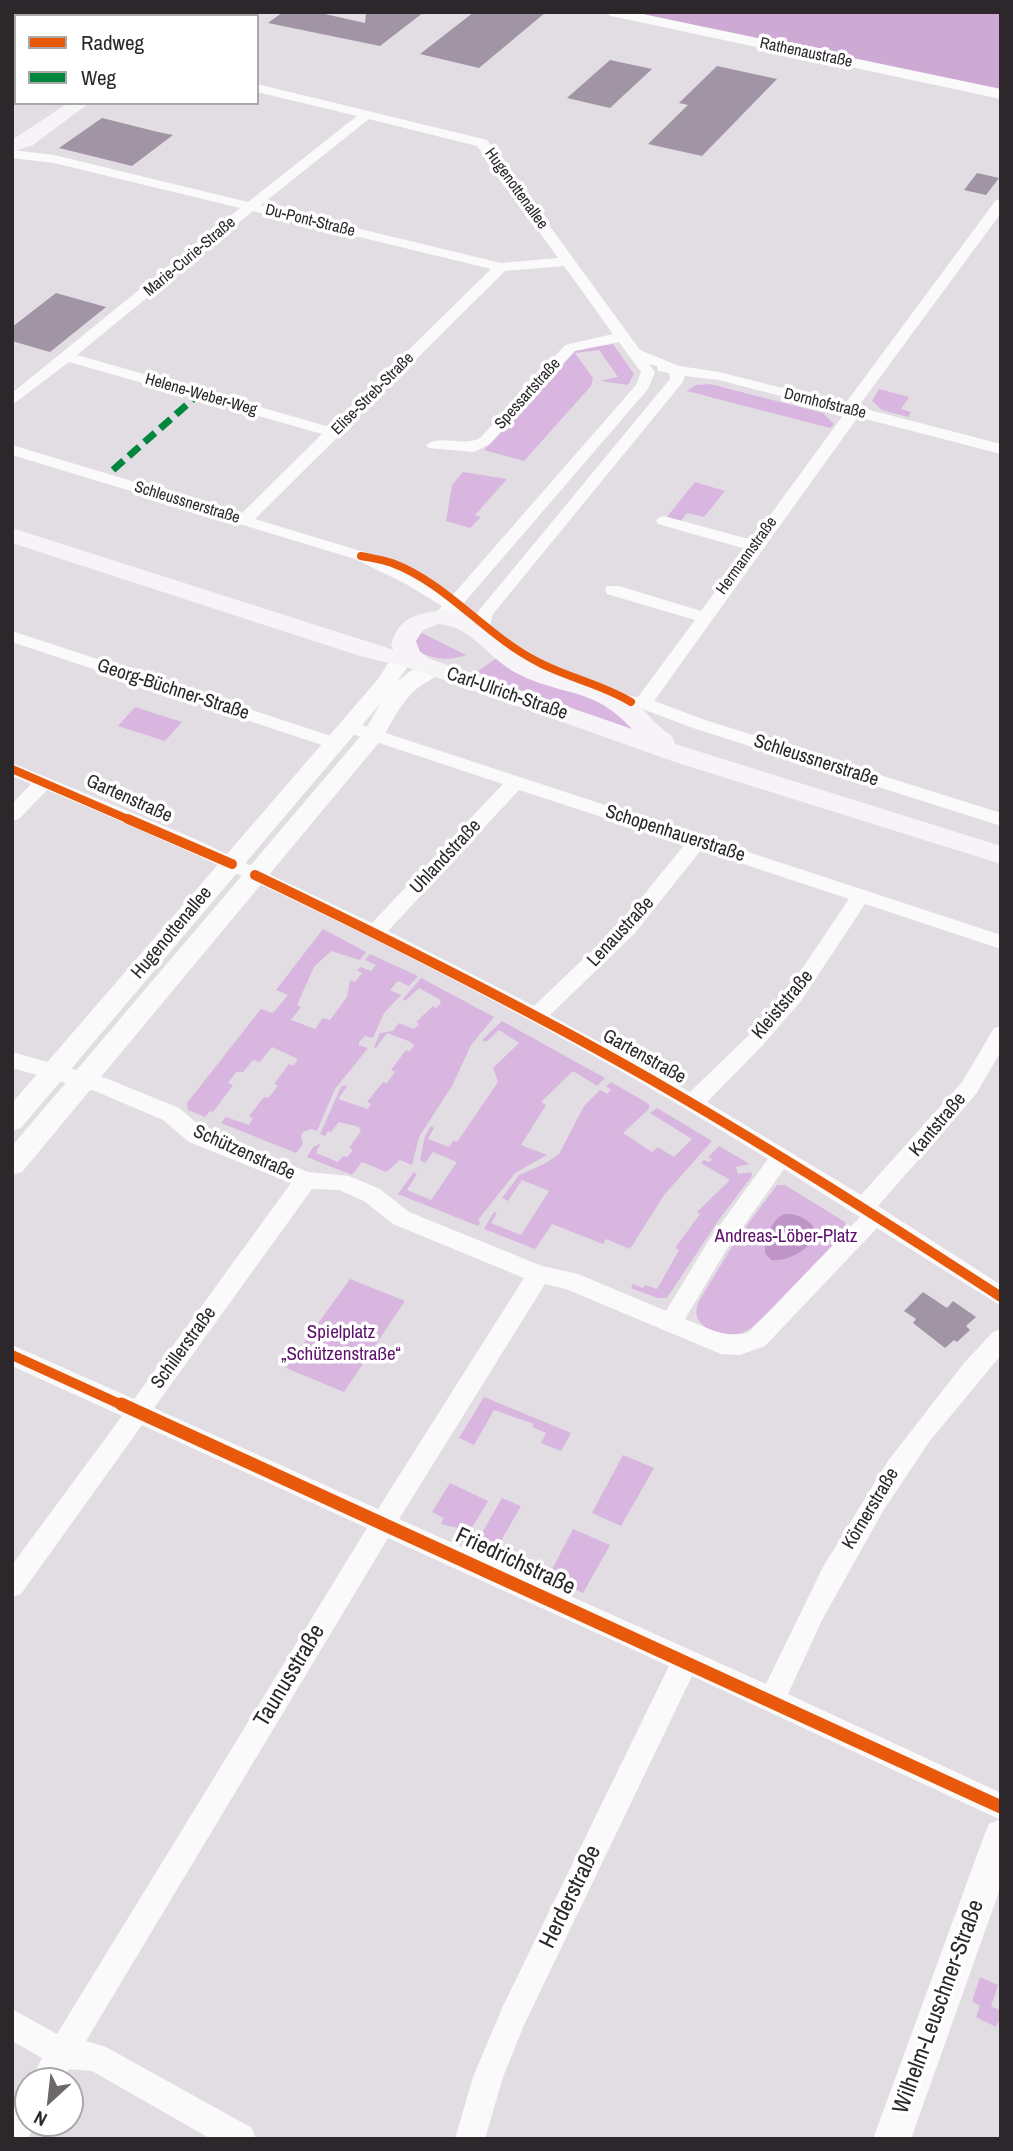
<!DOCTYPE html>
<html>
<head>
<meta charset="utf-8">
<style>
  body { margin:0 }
  #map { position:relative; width:1013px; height:2151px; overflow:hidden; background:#e2dde3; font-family:"Archivo Narrow",sans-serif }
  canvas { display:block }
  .frame { position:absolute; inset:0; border:14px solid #2b272b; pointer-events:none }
  .legend { position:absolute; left:14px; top:14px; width:245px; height:91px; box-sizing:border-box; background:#fff; border:2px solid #aaa9aa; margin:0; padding:9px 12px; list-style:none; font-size:21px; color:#2b272b }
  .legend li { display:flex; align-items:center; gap:14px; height:35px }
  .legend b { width:35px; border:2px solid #aaa9aa }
  .north { position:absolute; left:14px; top:2067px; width:70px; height:70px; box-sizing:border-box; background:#fff; border:2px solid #aaa9aa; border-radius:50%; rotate:207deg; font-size:19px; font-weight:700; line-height:28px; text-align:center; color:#2b272b }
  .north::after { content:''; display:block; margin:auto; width:24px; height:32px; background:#6b676b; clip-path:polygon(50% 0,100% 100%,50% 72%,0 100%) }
</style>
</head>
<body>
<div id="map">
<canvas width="1013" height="2151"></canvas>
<div class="frame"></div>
<ul class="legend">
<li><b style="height:9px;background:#e8590c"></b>Radweg</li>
<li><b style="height:9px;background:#00873e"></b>Weg</li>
</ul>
<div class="north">N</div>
</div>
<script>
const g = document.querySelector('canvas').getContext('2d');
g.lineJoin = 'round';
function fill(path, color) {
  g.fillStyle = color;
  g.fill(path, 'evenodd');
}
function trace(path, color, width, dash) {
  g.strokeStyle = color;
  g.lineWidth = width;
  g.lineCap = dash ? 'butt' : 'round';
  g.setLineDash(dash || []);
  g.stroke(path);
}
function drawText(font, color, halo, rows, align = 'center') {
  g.font = font + ' "Archivo Narrow",sans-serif';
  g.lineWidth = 7;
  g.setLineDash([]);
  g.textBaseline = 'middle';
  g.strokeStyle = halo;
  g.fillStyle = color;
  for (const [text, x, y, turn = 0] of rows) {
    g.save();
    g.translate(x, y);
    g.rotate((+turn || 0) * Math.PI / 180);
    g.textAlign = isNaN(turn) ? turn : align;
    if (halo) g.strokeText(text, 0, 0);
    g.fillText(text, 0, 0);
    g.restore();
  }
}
const green = new Path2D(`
  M12,12H124L119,16H16V44L12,47Z
  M613,344L634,374L628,385L600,381L618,377L599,350L575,353L593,378L591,386L524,461L484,450L575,350Z
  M710,384L823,413L834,424L830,428L687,391L696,385Z
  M879,389L909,397L901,409L911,412L908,417L882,410L872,401Z
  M463,472L507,479L475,515L481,517L470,528L446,521L452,485Z
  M695,482L725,491L704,517L687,513L680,522L666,518Z
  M418,631L466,655C449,661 434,660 418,651L414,636Z
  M501,655L598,698L625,715L633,730L471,676Z
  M135,707L182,722L165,741L118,726Z
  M323,929L366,952L360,960L331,951L314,967L297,1005L301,1007L291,1020L315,1029L323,1018L330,1020L347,997L350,980L355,982L362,973L357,970L360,967L371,971L376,965L365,960L370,954L418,976L409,986L398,981L390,990L401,995L384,1013L373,1038L365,1036L359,1042V1045L368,1048L335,1089L317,1131L311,1129L303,1132L301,1136L303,1144L296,1153L221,1123L226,1117L249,1125L253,1118L249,1116L264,1097L268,1098L278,1086L274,1084L289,1064L293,1066L298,1059L272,1047L260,1062L253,1060L243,1072H236L228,1083L233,1085L213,1112L210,1111L205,1117L188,1110L187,1103L261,1009L273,1013L288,995L276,990Z
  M421,978L494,1017L471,1045L452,1086L419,1137L412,1165L400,1160L386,1172L362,1162L352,1175L307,1157L313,1147L320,1144L316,1153L338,1162L343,1156L347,1157L353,1150L349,1148L361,1131L359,1127L339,1122L331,1132L328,1131L325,1136L320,1134L341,1087L348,1085L338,1099L368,1109L371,1104L367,1102L383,1082L387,1083L395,1072L391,1070L406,1050L410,1051L414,1046L411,1042L387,1033L376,1048L374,1047L380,1033L393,1031L399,1023L414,1029L419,1024L416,1022L433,1006L436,1008L441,1003L439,999L419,988L405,1001L403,999Z
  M502,1021L605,1078L597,1086L573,1071L541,1102L546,1105L521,1145L547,1155L515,1173L478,1220L480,1222L478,1226L398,1194L414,1172L417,1174L407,1190L431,1200L457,1162L433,1152L425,1163L420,1160L425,1136L431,1126L434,1128L428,1139L449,1147L453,1141L457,1142L498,1082L493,1068L519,1043L499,1030L486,1042L482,1040Z
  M611,1082L649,1104V1109L623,1133L652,1152L658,1147L674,1157L692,1139L650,1113L657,1108L712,1141L664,1195L630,1249L606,1239L603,1244L552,1224L535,1249L484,1229L494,1212L497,1213L491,1223L521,1235L549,1191L522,1180L508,1201L502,1198L519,1175L544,1164L559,1154L584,1106L600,1090L607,1094L611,1090L606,1086Z
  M719,1146L750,1164L736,1167L738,1174L751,1172L752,1176L718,1221L667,1298H657L631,1288L633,1284L643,1288L645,1285L657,1289L679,1250L675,1248L700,1214L697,1212L730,1180L701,1163L704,1160L709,1162L712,1159L708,1157Z
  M777,1185H785L845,1222L846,1229C834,1246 759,1327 744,1332C731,1337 713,1335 703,1325C695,1319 695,1309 699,1301L736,1240Z
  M350,1279L405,1301L344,1392L286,1368Z
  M484,1397L571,1433L561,1451L541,1443L546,1433L532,1427L534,1424L494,1410L474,1445L459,1438Z
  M623,1455L654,1468L621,1526L592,1513Z
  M450,1483L488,1501L470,1531L441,1524L444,1518L432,1512Z
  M502,1498L521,1506L494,1553L475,1545Z
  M573,1529L610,1545L583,1593L548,1577Z
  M980,1977L998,1985L991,2006L1001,2011V2022H998L996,2027L976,2017L980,2006L972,2001Z`);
const forest = new Path2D(`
  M630,12H1001V90Z`);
const water = new Path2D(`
  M784,1214C798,1213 812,1220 817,1234C810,1249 788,1262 771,1260L765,1253C765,1238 770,1222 784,1214Z`);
const building = new Path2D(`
  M283,12H316L365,23L366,12H424L380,46L268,23Z
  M474,12H546L479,68L420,54Z
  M610,60L652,69L610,108L567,98Z
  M717,66L777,79L702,156L648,144L688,105L679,103Z
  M102,118L158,132L173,135L132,166L59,148Z
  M977,173L999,178L986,195L964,190Z
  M56,293L106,307L50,352L12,341V327Z
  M923,1292L947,1308L953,1301L976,1317L966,1326L970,1330L957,1342L954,1340L945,1348L913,1323L916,1319L904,1311Z`);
const minor = new Path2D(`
  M257,84L487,140L640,350L679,366L719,372L845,404L996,200L1001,199V213L858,407L1001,444V454L858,417L654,701L705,720L1001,813V826L693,728L640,708L611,704L608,700L617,694L638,697L695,620L607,594L605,590L607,586H619L701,611L746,549L658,524L656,521L658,518L664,516L752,540L844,414L842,412L719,380L685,376L682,383L493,614L490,625L499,634L490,639L476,637L473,628L453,613L447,620H435L433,616L442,606L406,584L355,559L12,455V445L241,514L322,434L69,362L12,405V393L240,208L54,163L12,158V150L54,155L248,202L357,116L257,92ZM369,119L477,146L558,258L501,263L261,205ZM253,211L491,269L330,427L77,355ZM564,266L613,334L565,345L480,438C463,447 440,434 426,445L429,448L474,452L490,444L575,351L619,342L641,372L636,385L451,597L367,553L255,519L505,271ZM649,364L657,366L658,371L669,373L670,379L476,614L463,604L648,389L655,372Z
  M12,631L340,739L343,743L334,749L328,747L12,642Z
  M349,721L1001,935V949L865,904L801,1001L762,1046L707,1102L861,1195L962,1082L994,1028L1001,1026V1051L976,1094L878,1206L1001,1285V1306L877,1228L765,1346L740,1355L721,1354L566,1289L545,1284L399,1519L766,1684L823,1567L888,1461L964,1363L993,1332L1001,1329V1355L929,1442L883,1511L822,1620L788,1694L1001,1793V1820L692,1676L524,2025L503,2077L485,2139H455L473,2077L503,2006L669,1666L388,1538L86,2041L106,2047L252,2128L256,2139H211L92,2071L69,2069L62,2081H30L42,2058L12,2041V2009L57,2034L367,1528L142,1425L21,1594L12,1597V1565L122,1416L12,1366V1345L134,1399L291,1183L189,1142L163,1120L95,1091L12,1068V1052L108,1079L179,1108L205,1130L308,1172L349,1176L380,1189L409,1212L542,1266L578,1274L666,1311L709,1240L768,1159C539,1016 295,894 47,790L19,819L12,821V804L31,784L12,776V763L193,838L372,923L503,784L343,731L340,727L343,723ZM519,790L685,844L621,923L534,1006L388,931ZM701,850L849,899L787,991L748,1036L690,1092L550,1015L635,933ZM784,1169L860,1217L749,1332C726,1340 706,1327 685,1319L725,1252ZM312,1189L339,1190L364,1201L393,1224L524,1278L378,1509L154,1408Z
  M28,2094V2123H37L27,2139H12C12,2118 6,2103 28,2094Z`);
const tertiary = new Path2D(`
  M604,12H633L1001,89V99L611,16Z
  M403,638L411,640C419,655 406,668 398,681C410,671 424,659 441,663L444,668C437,678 422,683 413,692C399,706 391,724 381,740L22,1172L12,1175V1146L364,732L380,704L21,1128L12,1131V1103L379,678L391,658L395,640Z
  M1001,1819V1886L911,2139H873L984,1836L989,1824Z`);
const secondary = new Path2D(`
  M188,12H207L205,16H186Z
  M68,103H89L33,145L12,152V140Z
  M12,528L394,650L391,645C394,631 403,619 418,615C472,598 488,636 529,660C559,677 595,677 624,694C643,705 653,725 672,736L675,744L1001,846V864L675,762L413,669L360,656L12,543ZM438,624C468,625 487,655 511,670C556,697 592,684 632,729L430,659L420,652L416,641L423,630Z`);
const quiet = new Path2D(`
  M113,470L199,394`);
const cyclewayFar2 = new Path2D(`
  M361,556C371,558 383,560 392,563C448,584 486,636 538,662C568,678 602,684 631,702
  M12,769L132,821`);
const cyclewayFar1 = new Path2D(`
  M128,819L232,864
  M255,875C384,937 512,1001 636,1071C761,1142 881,1219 1001,1297
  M12,1355L124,1406`);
const cycleway = new Path2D(`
  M121,1404L1001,1807`);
const farStreetnames = [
  ["Rathenaustraße",806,53,12],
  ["Hugenottenallee",516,189,54],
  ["Du-Pont-Straße",310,221,14],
  ["Marie-Curie-Straße",190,257,-40],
  ["Elise-Streb-Straße",373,394,-45],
  ["Spessartstraße",528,394,-48],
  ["Helene-Weber-Weg",201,395,16],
  ["Dornhofstraße",825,404,14],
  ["Schleussnerstraße",187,503,17],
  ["Hermannstraße",747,556,-54]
];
const streetNames = [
  ["Georg-Büchner-Straße",173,690,18],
  ["Carl-Ulrich-Straße",507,694,19],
  ["Schleussnerstraße",816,761,18],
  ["Gartenstraße",129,799,24],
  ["Schopenhauerstraße",675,834,18],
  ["Uhlandstraße",446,857,-47],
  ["Lenaustraße",621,932,-47],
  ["Hugenottenallee",172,933,-50],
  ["Kleiststraße",783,1005,-50],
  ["Gartenstraße",644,1057,29],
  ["Kantstraße",938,1125,-50],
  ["Schützenstraße",244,1153,24],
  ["Schillerstraße",184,1348,-54],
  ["Körnerstraße",871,1509,-59]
];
const parkNames = [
  ["Andreas-Löber-Platz",786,1237],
  ["Spielplatz",341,1333],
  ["„Schützenstraße“",341,1355]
];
const nearStreetnames = [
  ["Friedrichstraße",515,1562,25],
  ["Taunusstraße",290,1676,-59],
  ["Herderstraße",571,1897,-64],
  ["Wilhelm-Leuschner-Straße",939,2007,-70]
];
fill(green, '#d8b6df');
fill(forest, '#cdaad4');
fill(water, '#bf95c8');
fill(building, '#a194a4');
fill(minor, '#fbfafb');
fill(tertiary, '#fbfafb');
fill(secondary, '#f6f4f7');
trace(quiet, '#00873e', 7, [14, 7]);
trace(cyclewayFar2, '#e8590c', 8);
trace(cyclewayFar1, '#e8590c', 10);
trace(cycleway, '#e8590c', 13);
drawText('16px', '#2b272b', '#fff', farStreetnames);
drawText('19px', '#2b272b', '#fff', streetNames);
drawText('19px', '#5d126c', '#fff', parkNames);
drawText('23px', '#2b272b', '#fff', nearStreetnames);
</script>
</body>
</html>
